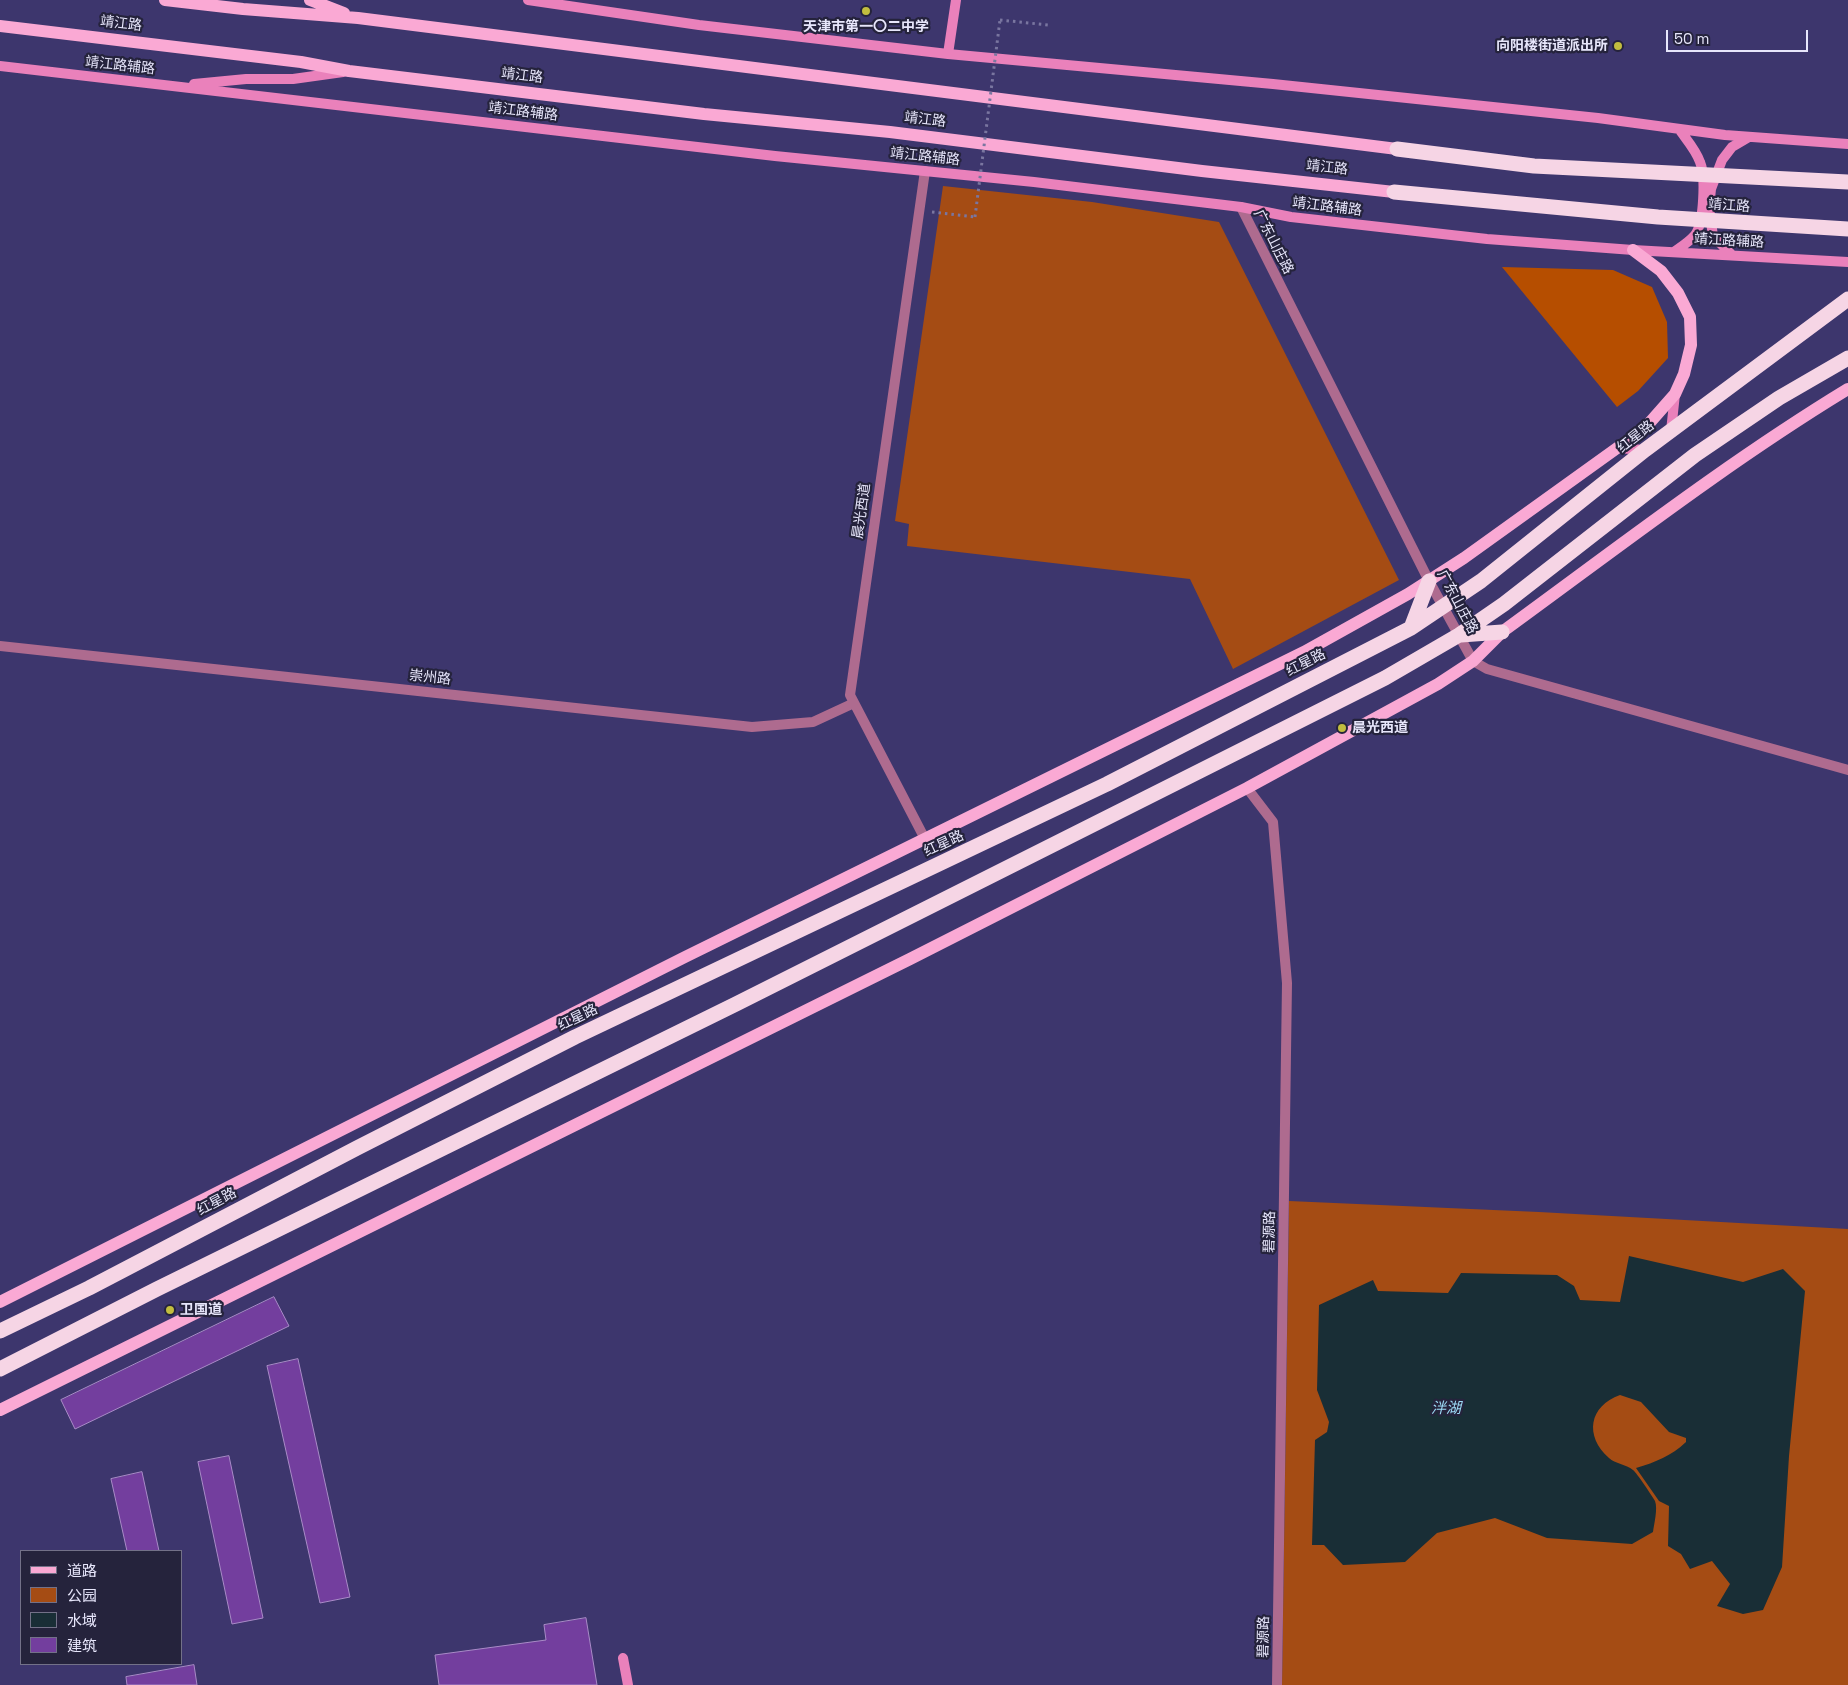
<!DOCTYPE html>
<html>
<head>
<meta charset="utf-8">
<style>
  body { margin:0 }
  #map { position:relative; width:1848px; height:1685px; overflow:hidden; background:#3d366d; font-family:"Space Grotesk","Noto Sans SC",sans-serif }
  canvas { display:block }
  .legend { position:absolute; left:20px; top:1550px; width:162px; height:115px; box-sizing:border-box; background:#25233c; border:1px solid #737188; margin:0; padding:6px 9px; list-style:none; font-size:15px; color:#e7e6fb }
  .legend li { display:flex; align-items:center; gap:10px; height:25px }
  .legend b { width:25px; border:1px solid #737188 }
  .scale { position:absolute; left:1666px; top:30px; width:142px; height:22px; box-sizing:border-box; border:2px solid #e7e6fb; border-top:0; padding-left:6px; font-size:15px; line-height:18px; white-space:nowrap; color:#e7e6fb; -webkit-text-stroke:4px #25233c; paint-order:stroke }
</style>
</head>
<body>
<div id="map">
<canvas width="1848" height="1685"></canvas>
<ul class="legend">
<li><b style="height:6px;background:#faa9d4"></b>道路</li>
<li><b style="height:14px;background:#a54c14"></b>公园</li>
<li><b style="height:14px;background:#192e36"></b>水域</li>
<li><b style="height:14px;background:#733e9e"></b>建筑</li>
</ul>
<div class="scale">50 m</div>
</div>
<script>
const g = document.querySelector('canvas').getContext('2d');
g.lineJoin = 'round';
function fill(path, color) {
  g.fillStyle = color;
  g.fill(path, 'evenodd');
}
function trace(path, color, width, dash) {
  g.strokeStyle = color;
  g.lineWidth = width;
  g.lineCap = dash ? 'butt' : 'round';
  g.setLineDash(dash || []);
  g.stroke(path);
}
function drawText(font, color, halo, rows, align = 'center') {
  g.font = font + ' "Space Grotesk","Noto Sans SC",sans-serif';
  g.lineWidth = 4.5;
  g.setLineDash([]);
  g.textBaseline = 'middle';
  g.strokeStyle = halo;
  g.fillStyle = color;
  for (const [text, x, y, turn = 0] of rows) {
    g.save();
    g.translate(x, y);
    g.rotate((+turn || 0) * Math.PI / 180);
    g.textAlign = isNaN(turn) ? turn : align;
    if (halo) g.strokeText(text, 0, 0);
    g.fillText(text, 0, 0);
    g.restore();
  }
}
const green = new Path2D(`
  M943,186L1092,202L1219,222L1399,580L1233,669L1190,579L907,546L909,524L895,521Z
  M1289,1201L1539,1212L1848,1229V1685H1282Z`);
const forest = new Path2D(`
  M1502,267L1613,270L1652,287L1667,322L1668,358L1638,391L1617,407Z`);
const water = new Path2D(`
  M1629,1256L1743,1282L1783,1269L1805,1291L1789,1456L1782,1567L1763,1610L1743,1614L1717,1606L1730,1584L1712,1561L1690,1569L1681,1554L1668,1546L1669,1506L1659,1501L1636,1468C1656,1462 1671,1456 1686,1442V1438L1669,1432L1641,1402L1620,1395C1589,1406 1584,1436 1609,1458C1615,1464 1626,1464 1633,1470C1637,1473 1652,1496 1655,1501C1658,1509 1654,1524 1653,1532L1632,1544L1547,1538L1495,1518L1437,1533L1405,1562L1343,1565L1324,1545H1312L1315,1440L1327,1432L1329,1422L1317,1390L1319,1305L1373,1280L1378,1291L1448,1293L1461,1273L1557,1275L1574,1286L1580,1300L1620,1302Z`);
const building = new Path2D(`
  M274,1297L289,1326L75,1429L61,1400Z
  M298,1359L350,1597L320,1603L267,1366Z
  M229,1456L263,1618L232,1624L198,1462Z
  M142,1472L159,1551H127L111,1479Z
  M586,1618L597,1685H439L435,1655L546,1640L544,1625Z
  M194,1665L197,1685H127L126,1677Z`);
const path = new Path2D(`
  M1000,20L1048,25
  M932,212L975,217`);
const street = new Path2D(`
  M925,171L850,695L925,839
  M1241,207L1429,581L1473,661L1487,669L1848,770
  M0,646L752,727L813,722L854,703
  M1247,788L1273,822L1287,983L1277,1685`);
const secondary = new Path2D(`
  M528,0L699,25L948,54L1273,84L1598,118L1725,135L1848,144
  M948,54L956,0
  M0,66L775,156L1034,182L1241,207L1291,217L1487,239L1633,250L1848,262
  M194,84L246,79H293L343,72
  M1674,252C1681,247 1689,242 1695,235C1704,223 1706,176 1700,162C1696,150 1686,139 1679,129
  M1732,255L1713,236L1709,208L1711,189L1722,160L1732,147L1749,137
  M1671,431L1675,394
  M1617,448L1645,450
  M623,1658L628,1685`);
const primary = new Path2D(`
  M165,0L243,9L358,18L1397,149
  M310,0L344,13
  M0,26L301,62L349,71L704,114L890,132L1202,171L1394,192
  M0,1302L685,957L1304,652L1408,594L1464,558L1645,428L1675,394L1684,374L1691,345L1690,317L1678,293L1661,271L1633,250
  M0,1410L910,959L1247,788L1438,684L1473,661L1502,632C1616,549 1728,462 1848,389`);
const highway = new Path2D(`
  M1411,628L1429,581
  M1461,635L1502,632
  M0,1331L89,1288L357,1148L575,1037L1107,784L1411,628L1481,581L1645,450L1848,299
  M0,1369L157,1289L736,1004L1385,678L1459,635L1504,604L1695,455L1779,398L1848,358`);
const pathBridge = new Path2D(`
  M975,217L1000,20`);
const highwayBridge = new Path2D(`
  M1397,149L1534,166L1848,182
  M1394,192L1658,217L1848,229`);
const markers = [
  [866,11,5,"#c2bd3f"],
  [1618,46,5,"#c2bd3f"],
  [1342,728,5,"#c2bd3f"],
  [170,1310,5,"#c2bd3f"]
];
const streetNames = [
  ["靖江路",121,24,7],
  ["靖江路辅路",120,66,6],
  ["靖江路",522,76,7],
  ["靖江路辅路",523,112,7],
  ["靖江路",925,120,7],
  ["靖江路辅路",925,157,6],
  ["靖江路",1327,168,6],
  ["靖江路",1729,206,4],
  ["靖江路辅路",1327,207,7],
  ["靖江路辅路",1729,241,3],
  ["广东山庄路",1273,242,63],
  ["红星路",1636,437,-38],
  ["晨光西道",862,511,-82],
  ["广东山庄路",1457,602,62],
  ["红星路",1306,663,-27],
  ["崇州路",430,678,6],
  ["红星路",944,844,-25],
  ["红星路",578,1018,-26],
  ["红星路",217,1202,-28],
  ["碧源路",1270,1232,-89],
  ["碧源路",1264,1637,-89]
];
const poiNames = [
  ["天津市第一〇二中学",866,27,"center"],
  ["向阳楼街道派出所",1608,46,"right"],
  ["晨光西道",1352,728],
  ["卫国道",180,1310]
];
const waterNames = [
  ["泮湖",1446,1409]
];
fill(green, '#a54c14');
fill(forest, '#b64e00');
fill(water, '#192e36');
fill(building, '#733e9e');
trace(building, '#a98bc7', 1);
trace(path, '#7a76a0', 3, [2.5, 4]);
trace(street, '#ae6b8f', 10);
trace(secondary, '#ea81bb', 10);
trace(primary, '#faa9d4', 12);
trace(highway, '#f6d5e5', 15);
trace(pathBridge, '#7a76a0', 3, [2.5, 4]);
trace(highwayBridge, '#f6d5e5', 15);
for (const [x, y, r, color] of markers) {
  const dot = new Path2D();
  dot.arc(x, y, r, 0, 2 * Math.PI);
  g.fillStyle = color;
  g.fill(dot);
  trace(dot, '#25233c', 2);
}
drawText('14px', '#e7e6fb', '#25233c', streetNames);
drawText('bold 14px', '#e7e6fb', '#25233c', poiNames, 'left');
drawText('italic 15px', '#9cdaf5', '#25233c', waterNames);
</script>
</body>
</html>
